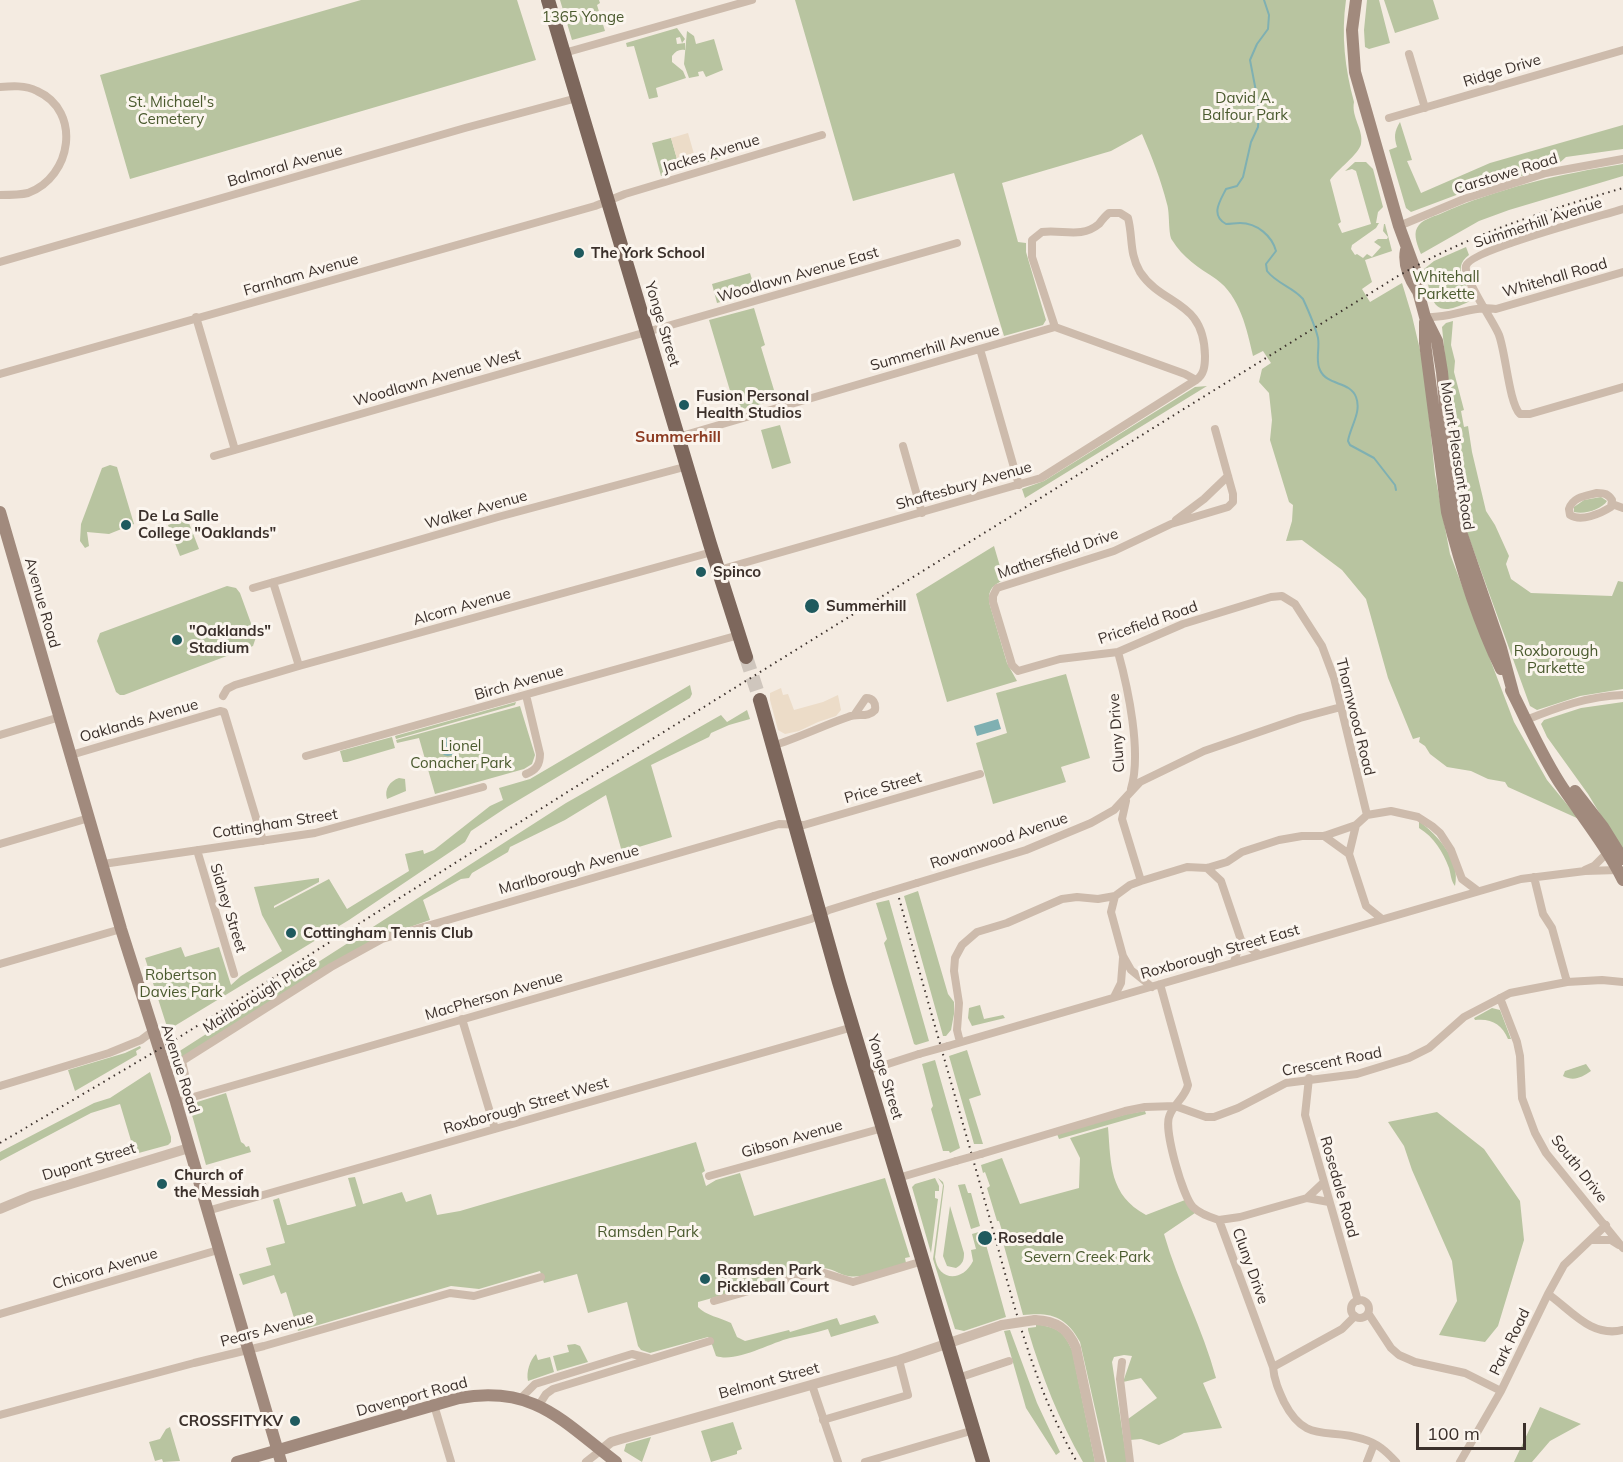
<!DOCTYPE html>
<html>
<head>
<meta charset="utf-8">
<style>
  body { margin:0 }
  #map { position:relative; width:1623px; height:1462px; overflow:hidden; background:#f4ebe1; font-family:Mulish,sans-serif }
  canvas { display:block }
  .scale { position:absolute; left:1416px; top:1423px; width:110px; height:27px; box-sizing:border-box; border:3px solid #3b302b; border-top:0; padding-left:8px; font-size:18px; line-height:21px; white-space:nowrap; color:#3b302b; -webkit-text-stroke:4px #fbf5ee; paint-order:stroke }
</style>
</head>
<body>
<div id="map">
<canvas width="1623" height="1462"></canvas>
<div class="scale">100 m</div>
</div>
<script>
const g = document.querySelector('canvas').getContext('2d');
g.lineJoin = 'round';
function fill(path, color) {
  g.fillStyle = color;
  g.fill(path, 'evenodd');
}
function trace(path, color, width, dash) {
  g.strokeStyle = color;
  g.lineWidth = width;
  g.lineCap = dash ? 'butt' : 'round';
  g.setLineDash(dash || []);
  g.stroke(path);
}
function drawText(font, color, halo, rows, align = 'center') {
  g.font = font + ' Mulish,sans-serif';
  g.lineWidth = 6;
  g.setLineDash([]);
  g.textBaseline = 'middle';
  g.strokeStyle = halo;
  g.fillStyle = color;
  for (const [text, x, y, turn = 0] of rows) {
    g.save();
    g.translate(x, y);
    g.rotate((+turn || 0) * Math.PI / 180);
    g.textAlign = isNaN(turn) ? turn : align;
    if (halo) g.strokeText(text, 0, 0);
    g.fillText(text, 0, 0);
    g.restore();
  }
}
const green = new Path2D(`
  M361,0H517L536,60L130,179L100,75Z
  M560,0H599L600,3L597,5L605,31L572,40Z
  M795,0H1346C1341,35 1345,69 1354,102C1351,117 1364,130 1361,144C1359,154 1337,170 1330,180L1341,222L1338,224L1342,233L1371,224L1356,171L1352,169L1345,171L1355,162H1366L1373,169L1383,207L1378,212L1376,223H1379L1376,228L1352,245L1351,249L1355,255L1357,254L1363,258L1367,254L1372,257L1381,247L1374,242L1378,239H1387L1388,237L1383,231L1384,224H1385L1392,251L1365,260L1372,282L1362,289L1370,302L1402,283L1412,316L1424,367L1435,475L1450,554L1514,722L1547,780L1579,819L1508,787L1505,782L1488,779L1471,771L1447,767L1430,754L1425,746L1419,742L1420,737L1413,739L1388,678L1366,599L1342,570L1302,540L1286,541L1292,521L1293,505L1289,502L1270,440L1272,420L1269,393L1259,382L1262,369L1271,363L1263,351L1253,356C1247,330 1240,296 1216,279C1198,267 1183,258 1172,240C1168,234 1170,213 1167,204C1161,180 1152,157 1142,134L1111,151L1002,183L1018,242L1026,243V252L1046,320L1043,325L1004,336L954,173L853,201Z
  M1367,0H1379L1390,43L1369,49L1365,47L1364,30Z
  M1384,0H1433L1439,19L1395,33Z
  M677,28L685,39L682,43L680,37L676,38L677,44L685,43V50C679,49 676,51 672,56V62L683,71L686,78L656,88L658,97L649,99L634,46L627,47L626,43Z
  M687,31L694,36L696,44L714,39L723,70L706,77L703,71L698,72L699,76L689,78L684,64Z
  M1400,122L1412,160L1407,161L1421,193L1490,163L1623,125V149L1566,157L1556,166L1459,194L1411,212L1406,208L1389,150L1397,147C1394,137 1394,132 1400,122Z
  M671,138L679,166L721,154L718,159L661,176L652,143Z
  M1623,164V176L1509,210L1479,221L1421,254C1418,247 1413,235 1417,228C1421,220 1432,217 1440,214C1498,188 1560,174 1623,164Z
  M1466,247L1469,255C1449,270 1472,284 1470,301C1431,321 1433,301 1424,269L1434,261Z
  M750,273L756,292L717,303L712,284Z
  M754,308L765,345L761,347L777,400L736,411L709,320Z
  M1453,321L1451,345L1455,361L1454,372L1464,410L1461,411L1464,427L1468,426L1472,452L1486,511L1495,525L1509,556L1506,564L1511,579L1531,593L1612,596L1618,581L1623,582V689L1580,696L1537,710L1530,706L1468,535L1457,476L1442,327L1446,323Z
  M1207,386L1025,498L1022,489L1044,481L1195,387Z
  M780,425L791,463L772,469L761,430Z
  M110,465L117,467L134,524L109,534L87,532L89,546L85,548L80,541L81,524L102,468Z
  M1601,497L1607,501C1602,509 1585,515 1574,512V507L1584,500Z
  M187,518L199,549L180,556L168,525Z
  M994,546L1004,580C993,585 988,589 989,602L1007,663L1017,681L947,702L916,594Z
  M227,586L236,588L240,593L256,637L253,646L124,695H120L116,692L97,641L100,633Z
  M1066,674L1090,758L1061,767L1066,782L993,804L976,743L1007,733L996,693Z
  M690,685L692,694L690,698L507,807L471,831L465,842L349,920L168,1030L145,958L181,947L185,957L219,947L231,985L241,976L282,951L262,915L254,887L319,878V882L274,906V908L329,879L347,909L409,871L405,854L423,850L424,854L434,850L490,806L503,800L499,788L530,779Z
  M516,702L515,705L396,739L395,736Z
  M1623,702V852L1588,794L1547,737L1541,724L1544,720L1581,708Z
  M520,706L535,755L532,764L524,769L435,794L419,738L397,743L396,740Z
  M747,710L750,719L729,725L711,733L709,737L651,765L672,837L622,852L606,795L565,820L510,847L508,852L472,873L469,878L461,879L423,900L430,920L378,938L178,1060V1063L175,1054L566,803L721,715L727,722Z
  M392,737L395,748L347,762H343L340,751Z
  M399,778L405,779L406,791L387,799C384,789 390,781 399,778Z
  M1419,821C1438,836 1461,860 1455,886C1451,881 1451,875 1449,868C1443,852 1434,837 1419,828Z
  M918,891L948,994L954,1002V1014L951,1030L946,1036H943L904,896Z
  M889,900L929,1041L916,1045L914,1044L884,943L887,939L876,903Z
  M980,1005L984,1019L1003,1015L1005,1018L972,1026L968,1018L969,1008Z
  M1492,1008L1500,1010L1511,1039H1508C1502,1024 1491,1018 1475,1020L1474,1018Z
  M140,1046L141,1048L136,1051L137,1055L75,1091L68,1070L125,1053Z
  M967,1050L981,1095L969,1099L983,1144H974L949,1056Z
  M935,1060L960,1148L950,1153L949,1151H943L931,1109L933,1106L922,1064Z
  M1586,1064L1591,1071C1582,1077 1574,1082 1563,1076L1565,1071Z
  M150,1072L171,1137V1142L168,1145L135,1154L120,1104L91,1113L0,1161V1152L94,1103L110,1098Z
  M226,1093L241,1142L244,1144L246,1147L249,1146L251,1152L206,1165L190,1108L194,1103Z
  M1145,1111L1146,1114L1059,1139L1057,1134L1127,1114Z
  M1437,1112L1484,1149L1520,1201L1524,1240L1498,1326L1485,1342L1439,1335L1457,1301L1452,1261L1412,1170L1404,1146L1388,1122Z
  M1108,1127C1111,1164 1109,1195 1146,1215L1185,1200L1195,1213L1164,1234C1178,1283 1203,1329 1216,1378L1203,1383L1222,1428L1184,1433L1173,1439L1159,1445L1141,1439L1130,1440L1128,1419L1157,1398L1141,1378L1123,1382L1132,1356L1124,1355L1114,1357L1112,1362L1127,1462H1107L1080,1342C1066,1316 1051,1312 1023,1315L1001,1235L1003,1234L999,1221H997L987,1188L990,1186L985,1172L983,1173L981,1165L1002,1158L1020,1204L1079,1188L1080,1158L1070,1138Z
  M696,1142L705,1171L702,1173L706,1186L716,1180L740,1173L754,1216L885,1178L910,1257L905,1258L906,1263C889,1268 866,1279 848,1276C838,1274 831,1267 820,1268L698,1302V1307C705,1315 721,1318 731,1323L737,1337L745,1341L789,1330L790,1332L837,1318L840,1325L875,1315L879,1323L831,1337L828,1329C815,1333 803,1335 790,1338C770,1343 736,1363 716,1356L710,1339L708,1337L650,1353L641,1350L638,1346L627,1302L588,1313L577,1274L544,1283L540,1271L479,1289L451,1286L298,1331L286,1292L281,1294L274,1275L243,1285L239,1274L271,1265L266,1248L285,1243L273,1200L279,1198L287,1225H289L356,1206L348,1178L355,1177L363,1204L402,1192L406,1202L431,1194L437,1215L460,1211Z
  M935,1178L939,1186V1191H935V1198L938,1199L931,1253L912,1187L915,1184Z
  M938,1178L943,1182L944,1186L935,1257C938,1282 963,1282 973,1261L971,1250L976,1249L972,1234L979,1232L982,1242L985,1241L1006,1317L964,1331L955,1329L933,1259L943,1185Z
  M965,1184L968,1193H971L980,1226L971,1229L958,1185Z
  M950,1206L964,1253C964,1260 963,1264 956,1268L947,1266L943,1256Z
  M1036,1324C1057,1328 1063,1330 1072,1350L1095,1462H1083C1059,1420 1042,1377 1028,1330V1328L1036,1327Z
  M1010,1330L1037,1403L1060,1452L1056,1455L1026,1408L1004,1331Z
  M575,1344L580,1346L588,1362L557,1371L553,1356L569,1352L567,1345Z
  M536,1354L538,1360L550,1357L554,1372L528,1381C526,1372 530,1360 536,1354Z
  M1540,1407L1581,1424L1550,1441L1532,1462H1514Z
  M733,1422L742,1449L737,1451V1454L711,1462L701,1431Z
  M170,1427L180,1461L163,1462L162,1459L155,1461L149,1442L160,1439L166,1429Z
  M651,1437L642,1462L624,1451L626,1444Z`);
const plaza = new Path2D(`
  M688,133L696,161L679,166L671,138Z
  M781,688L783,695L788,694L794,710L823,702L838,695L841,710L836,716L818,722L799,731L785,734L778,730L770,700V693Z`);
const water = new Path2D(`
  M998,719L1001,729L977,736L974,726Z
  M439 747a9 9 0 1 1 18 0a9 9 0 1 1-18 0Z`);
const stream = new Path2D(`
  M1264,0L1269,15L1268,29L1257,44L1250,60L1259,107L1258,127L1251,142L1243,177L1237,186L1226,189C1220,201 1210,215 1226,224C1231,224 1235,223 1240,223C1257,223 1272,236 1276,251L1266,264L1267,271C1277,284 1293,287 1303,299C1309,312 1315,325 1318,338C1320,349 1315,360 1320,370C1327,386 1350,381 1356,397C1362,412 1350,427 1348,441L1350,445L1374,458L1395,485L1396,490`);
const primaryTunnel = new Path2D(`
  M746,657L760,700`);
const minor = new Path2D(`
  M564,53L752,0
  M1409,54L1425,108
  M0,87C12,86 25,85 37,91C82,111 72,177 28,193C20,195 9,195 0,195
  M1389,118L1623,50
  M1623,209C1601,216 1470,250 1466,266C1463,279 1493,320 1499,335C1506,354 1509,403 1520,414H1530L1623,387
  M1399,226L1464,199L1546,173L1623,159
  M0,262L465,128L577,98
  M196,317L235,450
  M1425,317C1452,319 1470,305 1496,309L1623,272
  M980,349L1019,485
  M0,374L595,206L625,194L822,135
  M1215,429L1233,494V502L1228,507L1171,524L1114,551L997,588L993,596V602L1012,665L1018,671L1060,659L1118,652L1183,624L1271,597L1282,596L1295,604L1322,646L1334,678L1367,815
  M678,437L1055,327L1185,374L1196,380
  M903,446L922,513
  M214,456L957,243
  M1597,493C1605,493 1608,494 1612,500L1611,507C1600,514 1581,522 1570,515L1569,509C1573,497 1585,496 1597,493Z
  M1612,504L1623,508
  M1176,520L1204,499L1228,476
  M719,570L1041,478L1196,380C1204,375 1205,366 1205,356C1204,299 1163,307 1140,272C1129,253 1133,237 1128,218L1120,213H1109C1105,216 1102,220 1099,224C1081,239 1062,229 1042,232L1032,240V257L1055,327
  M273,582L299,666
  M253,588L498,517L688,466
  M1118,652C1128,688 1142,753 1131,789
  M526,695L540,754C540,765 536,770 526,774
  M223,696L227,689L235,685L299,666L712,552
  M1526,720C1558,707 1589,696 1623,695
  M0,735L60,717
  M772,746C798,738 822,726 848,717C858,713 868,718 875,710C876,703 873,698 866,698L855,714
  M71,755L220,711L224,712L263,841
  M306,756L739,635
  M1126,801L1122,819L1141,881
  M1324,836L1349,854L1366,906L1382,919
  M0,844L89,818
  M197,850L234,974
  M1349,854L1356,825
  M103,864L315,833L483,787
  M1207,868L1221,881L1241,940
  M1585,870L1594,866L1608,852
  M1534,877L1543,914L1552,928L1567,982
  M917,883L1026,850L1091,823L1114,810L1140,782L1204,751L1300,718L1341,707
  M1115,896L1111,912L1123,956L1131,970L1152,987
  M1234,962L1241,940L1259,955
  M0,964L121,929
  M1160,984L1188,1085C1185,1098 1173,1104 1169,1117C1164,1131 1183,1197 1193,1207C1200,1214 1210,1217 1219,1220L1273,1367C1274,1380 1279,1391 1284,1402C1306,1445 1328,1427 1363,1439C1377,1443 1386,1451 1396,1462
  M1114,997L1121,983L1123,958
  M1500,998L1517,1042L1520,1056L1522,1098L1535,1133L1546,1153L1623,1248
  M462,1019L495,1129
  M960,1042L957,1030L959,1003L954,971L955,958L962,945L977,932L1007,923L1062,899L1077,897L1098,899L1115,896L1130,885L1141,881L1187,867L1207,868L1227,862L1242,852L1279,840L1302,836H1324L1356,825L1367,815L1391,811L1418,817L1432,826L1440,833L1451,850L1462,879L1478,891
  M948,1046L1521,879L1585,871L1618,870
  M866,1071L919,1054
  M1309,1078L1305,1115L1358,1301
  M0,1086L109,1053L141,1040L153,1031
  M190,1098L182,1061L331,967L382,939L779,824L804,825L980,774
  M176,1102L811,919L829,910L874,896
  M981,1154L1125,1111L1145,1107L1175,1106L1206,1117H1214L1238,1108L1286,1083L1357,1074L1409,1058L1429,1048L1464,1017L1510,993L1567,982L1602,980L1623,982
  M709,1176L883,1128
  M898,1178L956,1161
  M1307,1198L1323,1183
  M207,1211L853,1027
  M1219,1220L1240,1217L1307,1198L1329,1202
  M1591,1240H1611L1619,1245
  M1548,1294C1571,1310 1591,1338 1623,1330
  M1351 1309a9 9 0 1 1 18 0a9 9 0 1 1-18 0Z
  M714,1301L818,1271L853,1282L923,1261
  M1368,1313L1391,1348L1399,1355L1415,1362L1465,1373L1501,1391
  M0,1314L218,1250
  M1122,1362L1120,1379L1130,1462
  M1273,1367L1342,1329L1355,1316
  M958,1378L1009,1361
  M812,1385L838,1462
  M521,1398L535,1384L632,1354L648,1358
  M434,1405L451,1462
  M539,1405L546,1394L553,1389L710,1341
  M0,1415L194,1363L264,1346L450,1293L474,1296L541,1277
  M823,1420L908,1395L899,1360
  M586,1462L600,1451
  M865,1462L974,1430
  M1367,1462L1374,1444
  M1460,1462L1501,1391L1548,1294L1564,1265L1606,1225`);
const tertiary = new Path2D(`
  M0,1209L31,1196L189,1148
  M1035,1320C1056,1321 1068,1328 1076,1348L1100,1462
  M600,1451L611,1442L621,1439L899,1360L1002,1325`);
const secondary = new Path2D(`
  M1356,0L1352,30L1355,72L1399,226L1417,275L1418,291L1425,317L1437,341L1442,372L1453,488L1460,529L1501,648L1514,696
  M1406,250C1403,265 1409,278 1417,290
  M1425,322V343L1447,512C1460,564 1478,621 1501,669
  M0,512L121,929L176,1102L281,1462
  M1511,690C1528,723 1542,757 1563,788C1584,819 1606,846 1623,880
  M1575,791L1603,827L1623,859
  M237,1462L459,1398C534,1385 561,1420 616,1462`);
const primary = new Path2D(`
  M548,0L710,544L746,657
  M760,700L839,982L983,1462`);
const rail = new Path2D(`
  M899,898C927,1000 957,1102 986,1205C1011,1292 1031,1383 1077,1462
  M0,1143L178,1038L596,774L1398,276C1473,233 1541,212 1623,188`);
const minorBridge = new Path2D(`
  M874,896L917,883
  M919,1054L948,1046
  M956,1161L981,1154`);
const tertiaryBridge = new Path2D(`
  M1002,1325L1035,1320`);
const markers = [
  [579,253,6,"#1f5a5e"],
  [684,405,6,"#1f5a5e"],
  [126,525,6,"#1f5a5e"],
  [701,572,6,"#1f5a5e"],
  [812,606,8,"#1f5a5e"],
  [177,640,6,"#1f5a5e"],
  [291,933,6,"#1f5a5e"],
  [162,1184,6,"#1f5a5e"],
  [985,1238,8,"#1f5a5e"],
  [705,1279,6,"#1f5a5e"],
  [295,1421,6,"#1f5a5e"]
];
const parkNames = [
  ["1365 Yonge",583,17],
  ["David A.",1245,98],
  ["Balfour Park",1245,115],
  ["St. Michael's",171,102],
  ["Cemetery",171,119],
  ["Whitehall",1446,277],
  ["Parkette",1446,294],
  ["Roxborough",1556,651],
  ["Parkette",1556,668],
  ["Lionel",461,746],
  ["Conacher Park",461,763],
  ["Robertson",181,975],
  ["Davies Park",181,992],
  ["Ramsden Park",648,1232],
  ["Severn Creek Park",1087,1257]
];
const streetNames = [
  ["Ridge Drive",1502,71,-17],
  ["Jackes Avenue",711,154,-17],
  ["Balmoral Avenue",285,166,-16],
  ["Carstowe Road",1506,174,-17],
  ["Summerhill Avenue",1538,223,-18],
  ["Farnham Avenue",301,275,-16],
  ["Woodlawn Avenue East",798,275,-16],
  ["Whitehall Road",1555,278,-16],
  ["Yonge Street",662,324,73],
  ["Summerhill Avenue",935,348,-16],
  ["Woodlawn Avenue West",437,378,-16],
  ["Mount Pleasant Road",1457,456,81],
  ["Shaftesbury Avenue",964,486,-16],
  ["Walker Avenue",476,510,-16],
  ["Mathersfield Drive",1058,554,-19],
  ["Avenue Road",42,603,74],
  ["Alcorn Avenue",462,607,-16],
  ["Pricefield Road",1148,623,-19],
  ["Birch Avenue",519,683,-16],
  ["Thornwood Road",1355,717,76],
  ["Oaklands Avenue",139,721,-16],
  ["Cluny Drive",1117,733,-94],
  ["Price Street",883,788,-16],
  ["Cottingham Street",275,824,-9],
  ["Rowanwood Avenue",999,841,-19],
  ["Marlborough Avenue",569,870,-16],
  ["Sidney Street",228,908,73],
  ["Roxborough Street East",1220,952,-16],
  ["Marlborough Place",260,995,-32],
  ["MacPherson Avenue",494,996,-16],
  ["Crescent Road",1332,1062,-11],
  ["Avenue Road",180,1069,72],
  ["Yonge Street",885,1077,73],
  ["Roxborough Street West",526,1106,-16],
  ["Gibson Avenue",792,1139,-16],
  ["Dupont Street",89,1162,-17],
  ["South Drive",1579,1169,52],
  ["Rosedale Road",1339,1187,74],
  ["Cluny Drive",1250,1266,70],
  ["Chicora Avenue",105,1269,-17],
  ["Pears Avenue",267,1330,-15],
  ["Park Road",1510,1342,-64],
  ["Belmont Street",769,1381,-15],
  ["Davenport Road",412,1397,-15]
];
const poiNames = [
  ["The York School",591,253],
  ["Fusion Personal",696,396],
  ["Health Studios",696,413],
  ["De La Salle",138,516],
  ["College \"Oaklands\"",138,533],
  ["Spinco",713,572],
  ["Summerhill",826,606],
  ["\"Oaklands\"",189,631],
  ["Stadium",189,648],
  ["Cottingham Tennis Club",303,933],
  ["Church of",174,1175],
  ["the Messiah",174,1192],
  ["Rosedale",998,1238],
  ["Ramsden Park",717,1270],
  ["Pickleball Court",717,1287],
  ["CROSSFITYKV",283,1421,"right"]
];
const neighbourhoodNames = [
  ["Summerhill",678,437]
];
fill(green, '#b8c4a0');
fill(plaza, '#ecdcc8');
fill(water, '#7fb0b2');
trace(stream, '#7fb0b2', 2);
trace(primaryTunnel, '#cfc6bd', 14, [14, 7]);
trace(minor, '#cdbbac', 8);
trace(tertiary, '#cdbbac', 10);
trace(secondary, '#a18a7d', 12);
trace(primary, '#7d675c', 14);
trace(rail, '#3b302b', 2, [1.5, 4.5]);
trace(minorBridge, '#cdbbac', 8);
trace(tertiaryBridge, '#cdbbac', 10);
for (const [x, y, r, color] of markers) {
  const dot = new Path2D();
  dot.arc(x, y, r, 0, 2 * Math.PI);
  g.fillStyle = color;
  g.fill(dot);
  trace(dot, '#fbf5ee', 2);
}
drawText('15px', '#4a5a2e', '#fbf5ee', parkNames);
drawText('15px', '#3b302b', '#fbf5ee', streetNames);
drawText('bold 15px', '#3b302b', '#fbf5ee', poiNames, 'left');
drawText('bold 16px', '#8c3b22', '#fbf5ee', neighbourhoodNames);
</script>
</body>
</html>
